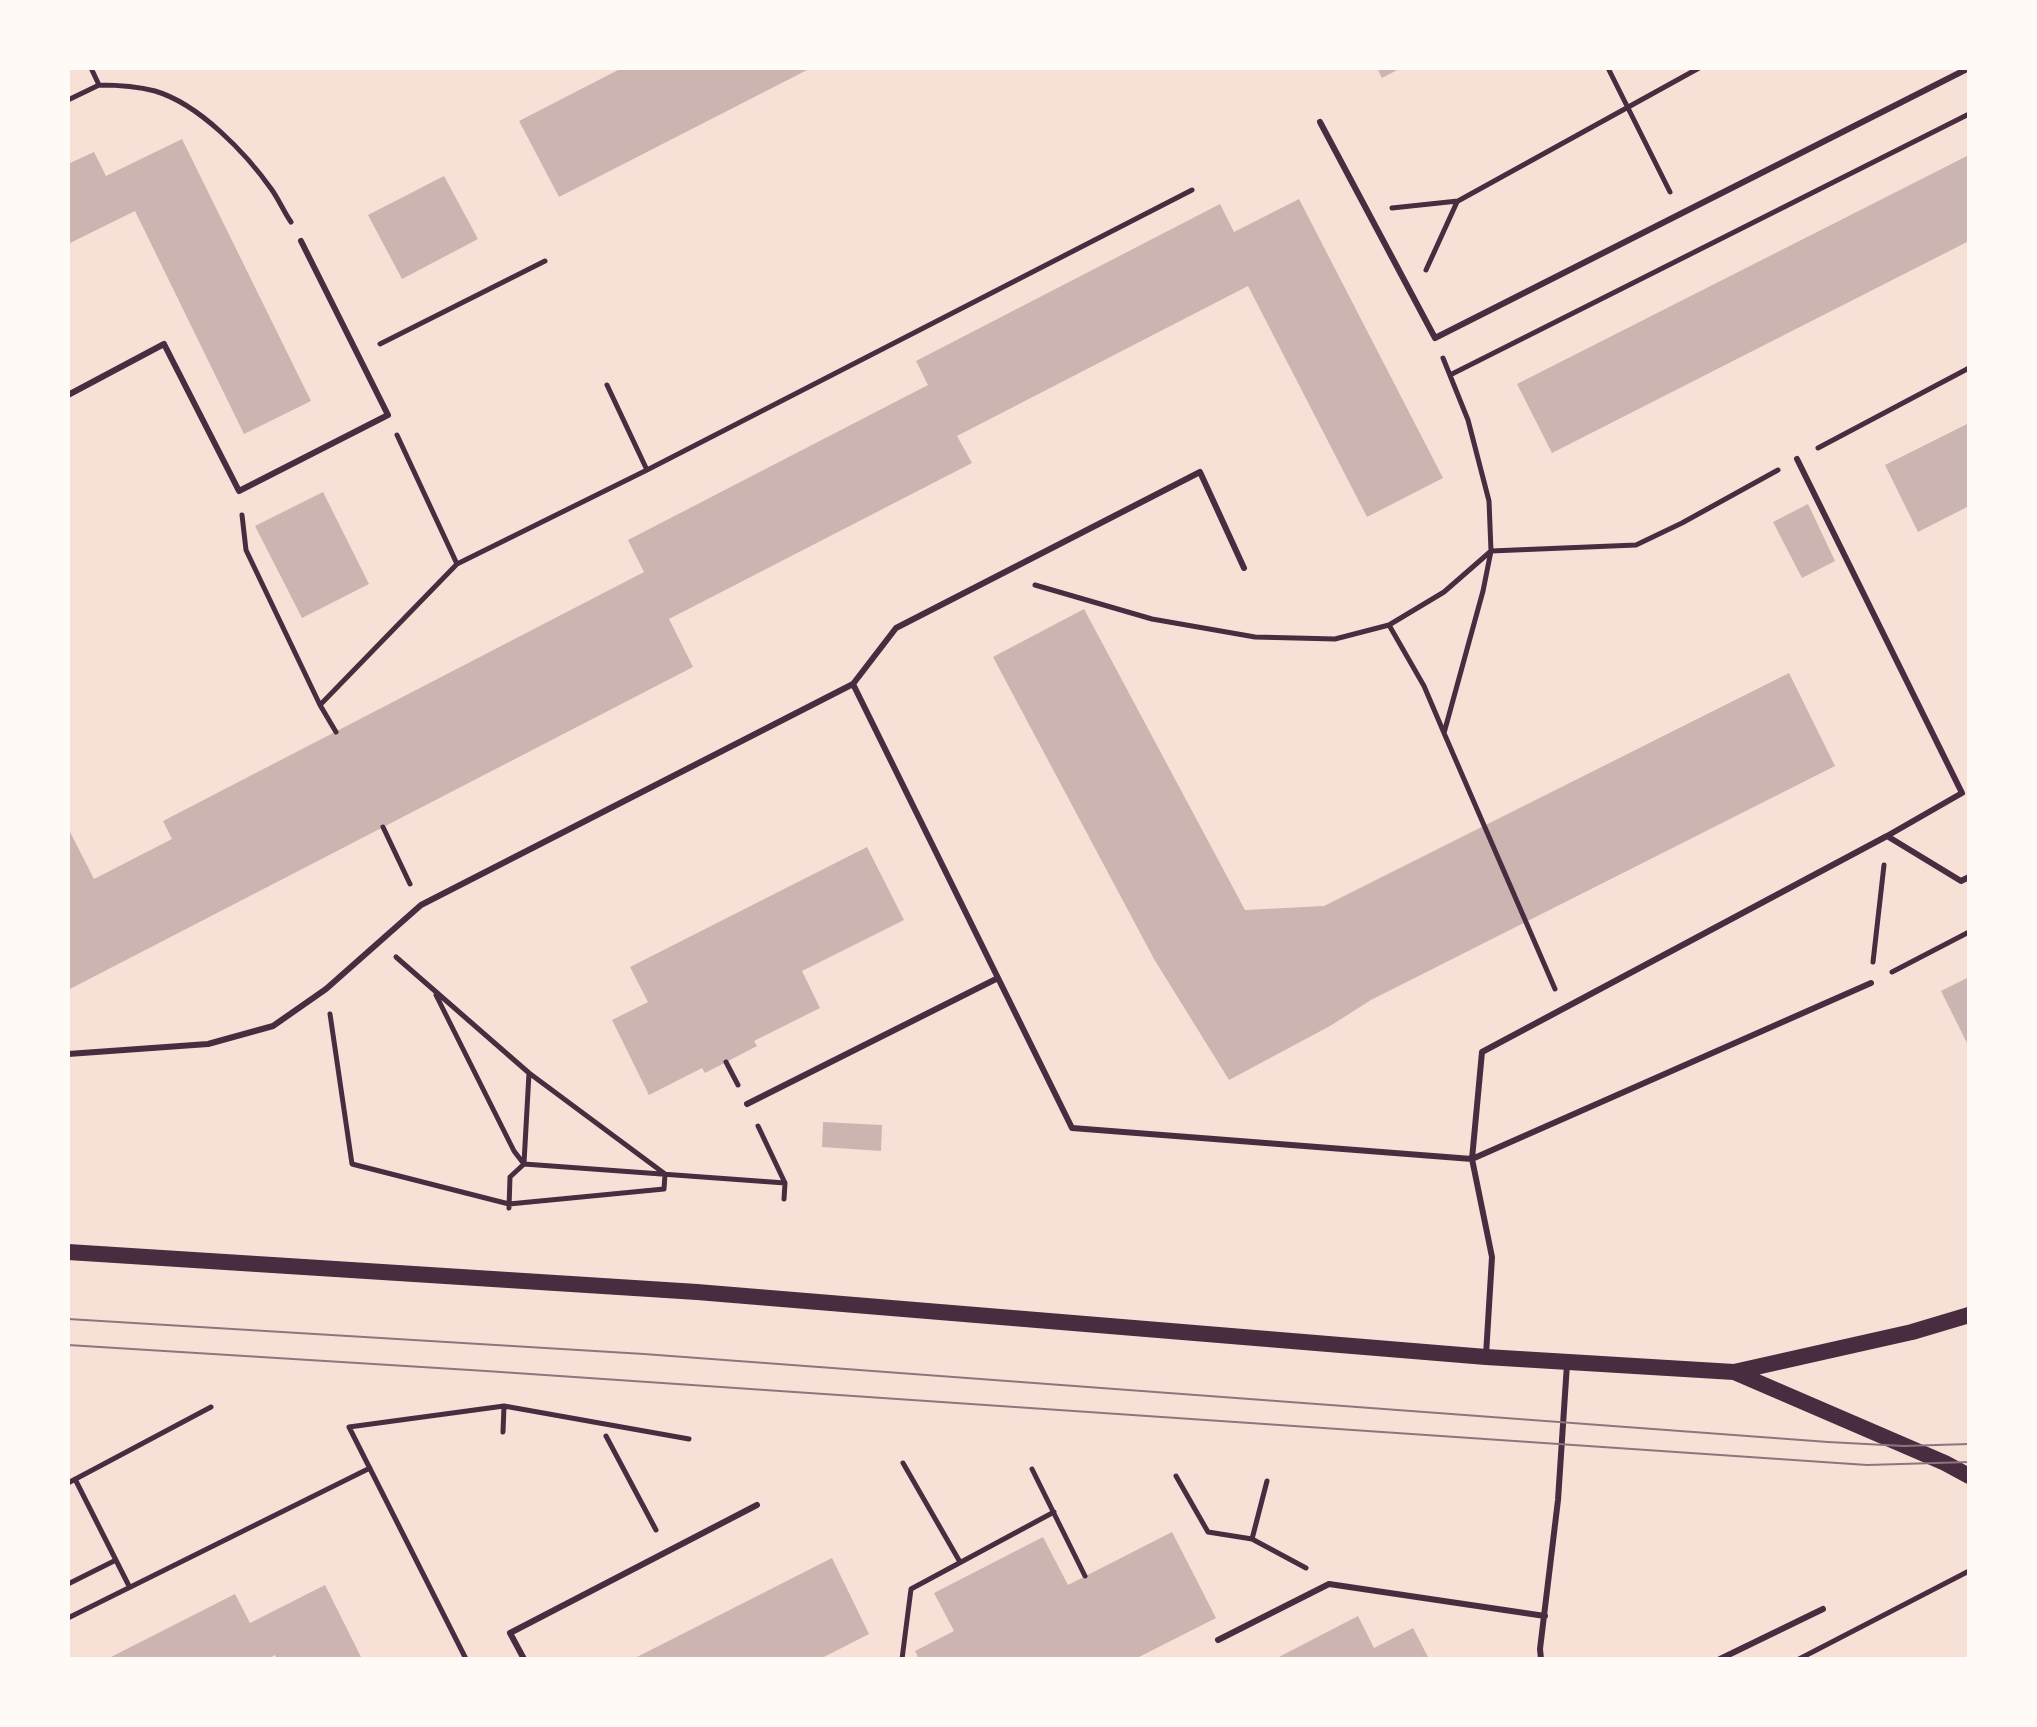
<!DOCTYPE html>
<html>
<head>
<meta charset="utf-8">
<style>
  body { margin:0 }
  #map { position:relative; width:2037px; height:1727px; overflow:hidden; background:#f7e1d7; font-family:"Alegreya Sans",sans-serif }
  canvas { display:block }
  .frame { position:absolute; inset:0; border:70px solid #fffaf5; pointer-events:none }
</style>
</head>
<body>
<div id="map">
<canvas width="2037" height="1727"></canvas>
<div class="frame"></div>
</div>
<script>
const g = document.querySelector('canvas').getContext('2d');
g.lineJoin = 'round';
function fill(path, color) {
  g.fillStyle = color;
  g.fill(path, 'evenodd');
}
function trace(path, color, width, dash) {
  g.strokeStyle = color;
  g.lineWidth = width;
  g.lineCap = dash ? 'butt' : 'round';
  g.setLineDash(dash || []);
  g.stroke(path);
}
const building = new Path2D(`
  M622,68H811L559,197L519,121Z
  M1377,68H1401L1382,78Z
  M182,139L311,401L244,434L135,211L68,244V164L94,152L106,176Z
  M1969,155V241L1552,453L1517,384Z
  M444,176L478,239L402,279L368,215Z
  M1299,199L1443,478L1367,517L1248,286L957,436L972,463L669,619L693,667L68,990V828L94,879L172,839L163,821L644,572L628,540L928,385L916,361L1220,204L1234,232Z
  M1969,423V506L1918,532L1885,465Z
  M323,492L369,584L302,618L255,526Z
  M1808,504L1835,561L1802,578L1773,522Z
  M1084,609L1245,910L1324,906L1789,673L1835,766L1371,1000L1330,1026L1229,1080L1154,959L993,657Z
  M867,847L904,920L802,971L820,1008L754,1041L757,1046L705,1073L702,1068L649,1095L612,1020L648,1002L630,967Z
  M1969,977V1047L1941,991Z
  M823,1122L882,1125L881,1151L822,1147Z
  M1172,1532L1216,1618L1135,1659H919L915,1651L954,1631L934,1593L1043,1537L1068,1585Z
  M832,1558L869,1634L820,1659H633Z
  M325,1585L362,1659H277L275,1655L268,1659H107L235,1594L250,1623Z
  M1358,1616L1374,1648L1413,1628L1429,1659H1275Z`);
const path = new Path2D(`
  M91,68L99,85C118,85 136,86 155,91C199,104 246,153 272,190C279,200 284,212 291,222
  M1608,68L1670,192
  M68,100L99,85
  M1392,208L1458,201L1699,68
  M1426,270L1457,202
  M380,344L545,261
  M1450,375L1969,114
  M607,385L647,470
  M397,435L457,564L647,470L1192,190
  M1818,448L1969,368
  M242,515L246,550L320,705L457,564
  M1035,585L1152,619L1255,637L1335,639L1389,625L1444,592L1491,551L1489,501L1468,420L1443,358
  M1389,625L1424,686L1444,733L1483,591L1491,551L1636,545L1682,523L1778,470
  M320,705L336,732
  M1444,733L1555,989
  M383,827L410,884
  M1873,962L1884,865
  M1892,972L1969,932
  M436,995L514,1151L524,1164
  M330,1014L352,1164L509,1204L664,1189L665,1174L529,1073L396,957
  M726,1062L738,1085
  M758,1126L785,1183L784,1199
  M524,1163L529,1073
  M509,1208L510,1177L524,1164L785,1183
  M503,1432L504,1406
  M606,1436L656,1530
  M903,1463L960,1562
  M1032,1469L1085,1576
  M1176,1476L1208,1532L1252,1539L1306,1568
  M75,1479L129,1586
  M68,1483L211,1407
  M1252,1539L1267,1481
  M68,1584L116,1560
  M68,1618L370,1468
  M466,1659L349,1427L504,1406L689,1439
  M902,1659L911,1589L1054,1512
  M1799,1659L1969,1571`);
const service = new Path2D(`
  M1320,122L1435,338L1969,68
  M68,395L164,344L239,491L388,415L301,241
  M1797,459L1962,793L1887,836
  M853,684L896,628L1200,472L1244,568
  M68,1054L208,1044L273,1026L326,989L421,905L853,684L1072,1128L1472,1159L1871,983
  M747,1104L998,978
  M1486,1355L1492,1257L1472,1159L1482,1052L1887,836L1961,881L1969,877
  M1218,1640L1329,1584L1545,1616
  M524,1659L510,1633L757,1505
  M1541,1659L1540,1649L1558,1500L1567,1364
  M1720,1659L1823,1609`);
const secondary = new Path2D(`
  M68,1252L697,1292L1486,1357L1734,1372L1912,1332L1969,1315
  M1734,1372L1945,1463L1969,1476`);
const tram = new Path2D(`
  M68,1319L644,1354L1828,1442L1904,1446L1969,1444
  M68,1345L486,1371L1867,1465L1969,1462`);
fill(building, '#ccb4b1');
trace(path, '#4a2c40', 5);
trace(service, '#4a2c40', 6);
trace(secondary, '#4a2c40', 16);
trace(tram, '#8f747c', 2);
</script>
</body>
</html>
